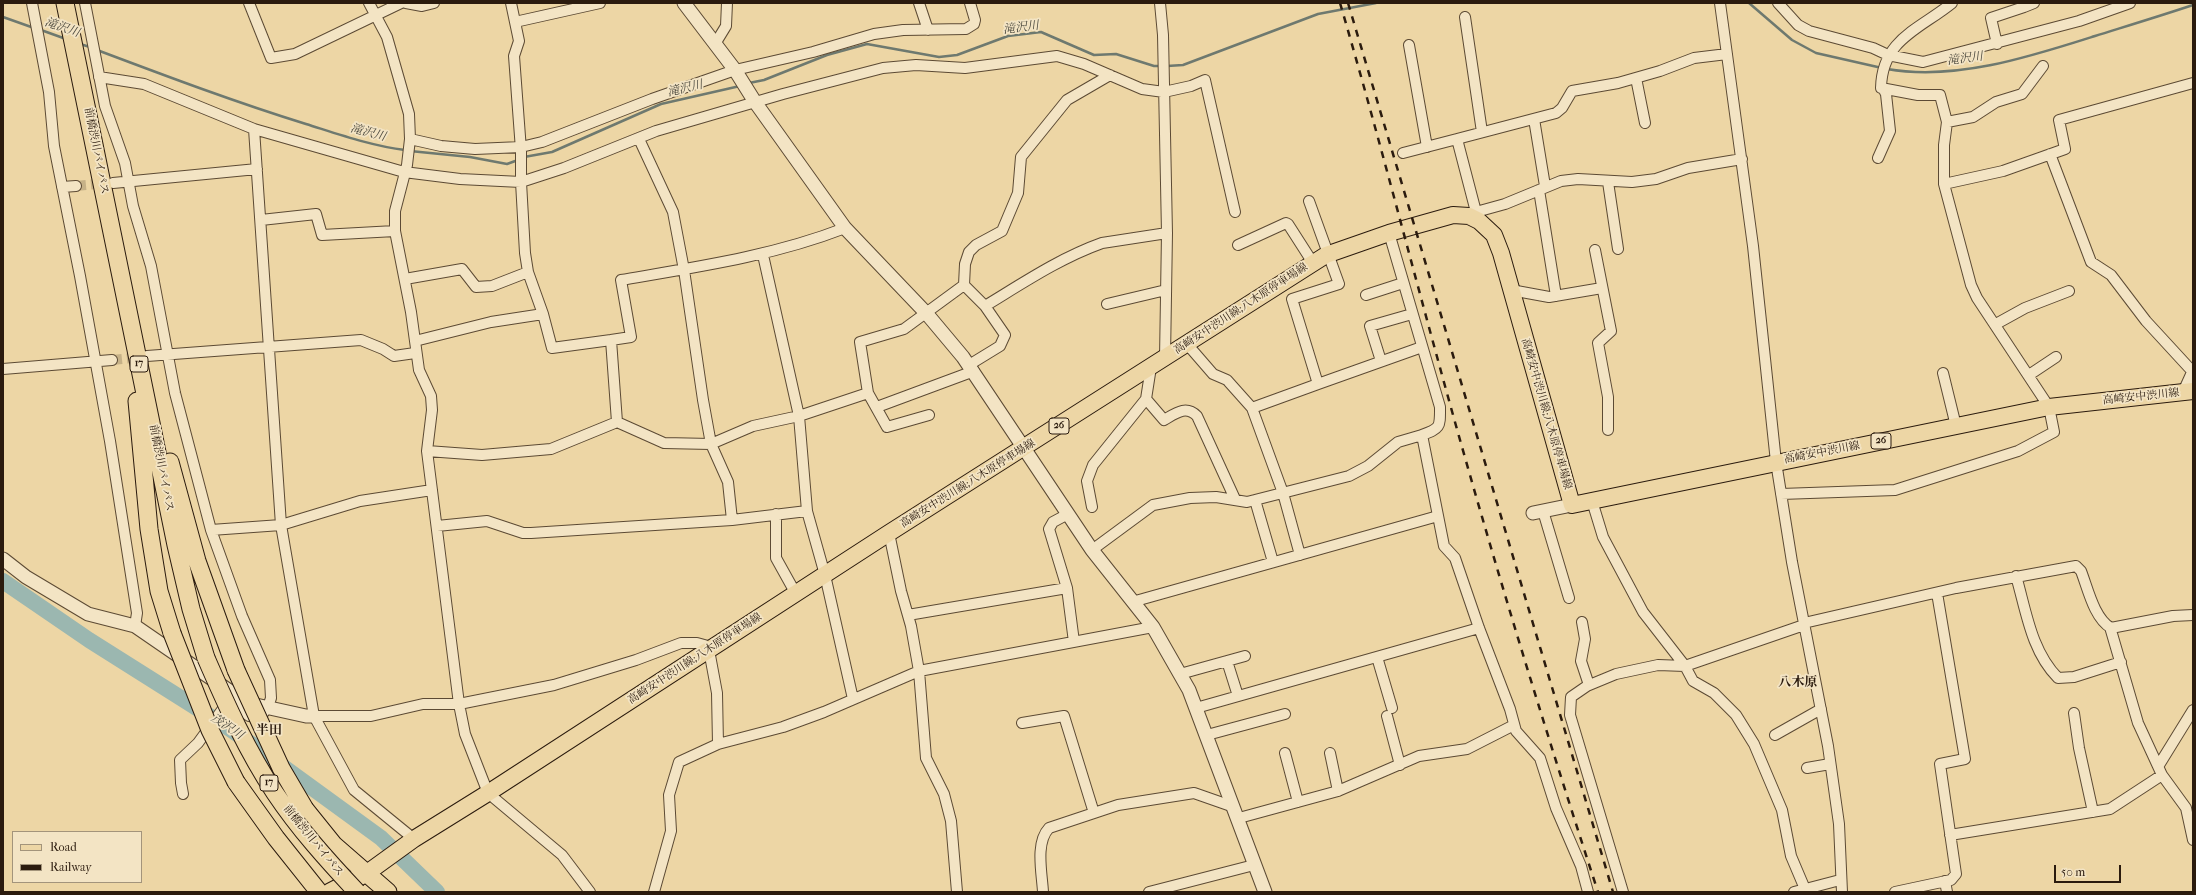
<!DOCTYPE html>
<html>
<head>
<meta charset="utf-8">
<style>
  body { margin:0 }
  #map { position:relative; width:2196px; height:895px; overflow:hidden; background:#edd6a5; font-family:"IM FELL French Canon",serif }
  canvas { display:block }
  .frame { position:absolute; inset:0; border:4px solid #2b1b0e; pointer-events:none }
  .legend { position:absolute; left:12px; top:831px; width:130px; height:52px; box-sizing:border-box; background:#f3e4c4; border:1px solid #a3947b; margin:0; padding:5px 7px; list-style:none; font-size:12px; color:#2b1b0e }
  .legend li { display:flex; align-items:center; gap:8px; height:20px }
  .legend b { width:20px; border:1px solid #a3947b }
  .scale { position:absolute; left:2054px; top:865px; width:67px; height:18px; box-sizing:border-box; border:2px solid #2b1b0e; border-top:0; padding-left:5px; font-size:12px; line-height:14px; white-space:nowrap; color:#2b1b0e; -webkit-text-stroke:3px #f3e4c4; paint-order:stroke }
</style>
</head>
<body>
<div id="map">
<canvas width="2196" height="895"></canvas>
<div class="frame"></div>
<ul class="legend">
<li><b style="height:5px;background:#edd6a5"></b>Road</li>
<li><b style="height:5px;background:#2b1b0e"></b>Railway</li>
</ul>
<div class="scale">50 m</div>
</div>
<script>
const g = document.querySelector('canvas').getContext('2d');
g.lineJoin = 'round';
function trace(path, color, width, dash) {
  g.strokeStyle = color;
  g.lineWidth = width;
  g.lineCap = dash ? 'butt' : 'round';
  g.setLineDash(dash || []);
  g.stroke(path);
}
function drawText(font, color, halo, rows, align = 'center') {
  g.font = font + ' "IM FELL French Canon","Noto Serif JP",serif';
  g.lineWidth = 3.5;
  g.setLineDash([]);
  g.textBaseline = 'middle';
  g.strokeStyle = halo;
  g.fillStyle = color;
  for (const [text, x, y, turn = 0] of rows) {
    g.save();
    g.translate(x, y);
    g.rotate((+turn || 0) * Math.PI / 180);
    g.textAlign = isNaN(turn) ? turn : align;
    if (halo) g.strokeText(text, 0, 0);
    g.fillText(text, 0, 0);
    g.restore();
  }
}
const stream = new Path2D(`
  M1749,3L1792,40L1816,53L1882,68
  M3,17L34,28
  M41,30L66,39
  M80,44L90,47
  M97,50C166,76 235,102 306,124C338,134 372,146 405,150
  M1167,66L1183,65L1318,14L1376,3
  M1887,69C1956,81 2029,57 2095,36C2127,26 2160,16 2193,5
  M749,83L764,80L827,55L867,44L939,57L957,55L1008,36L1041,32L1094,55L1116,54L1154,66H1162
  M410,151L470,157L507,164L518,160
  M524,157L552,152L661,104L740,86`);
const river = new Path2D(`
  M3,581L89,640L230,729L267,755L381,838L437,892`);
const minorTunnel = new Path2D(`
  M76,186L107,183
  M112,360L141,357`);
const minor = new Path2D(`
  M32,3L49,92L54,146L80,276L110,441L137,613L135,626
  M85,3L105,106L125,163L133,206L151,266L175,393L211,530L242,616L270,680L271,698L268,707L261,716H249L233,704L222,710L198,743L180,760L181,783L183,794
  M249,3L271,58L295,54L401,3
  M369,3L387,37L409,114L410,139L407,165L395,211V231L411,312L419,370L431,396L432,410L427,451L459,704L465,734L488,793L562,855L590,892
  M406,3L422,6L434,3
  M511,3L519,41L514,56L521,150V182L525,253L528,272L543,314L552,348L611,340L617,422L664,443L711,444L753,426L799,416L868,393
  M919,3L928,30
  M1160,3L1163,35L1167,233L1165,358
  M1720,3L1753,246L1776,462L1792,562L1828,746L1839,824L1842,892
  M1778,3L1798,25L1809,31L1873,48L1888,55L1923,62L2079,21L2130,3
  M2023,3L2024,7L2034,3
  M1465,17L1482,132
  M515,22L600,3
  M715,44L726,26L727,3
  M1997,44L1991,18L2024,7
  M1409,45L1427,147
  M99,77L144,84L254,129L404,172L460,179L521,182L564,168L656,131L783,94L883,68L916,65L965,68L1057,56L1084,64L1142,89L1164,92L1191,86L1205,80L1235,212
  M1636,78L1645,123
  M1534,119L1545,186
  M1947,122L1973,117L1996,102L2022,94L2043,66
  M254,129L281,525L314,716L354,790L414,839
  M410,139L441,146L475,149L521,147L542,142L652,99L735,70L813,52L874,34L903,30L966,29L974,24L975,20L970,3
  M639,139L673,212L684,270L703,400L711,444L728,482L732,520
  M1403,153L1457,139
  M2050,154L2091,262L2111,275L2146,321L2192,371
  M1878,158L1890,131L1886,94L1883,88
  M1608,182L1618,249
  M113,183L257,169
  M1944,184L2003,171L2065,149L2059,120L2193,83
  M62,187L76,186
  M1539,190L1556,296
  M1309,201L1339,284L1292,299L1318,384L1422,347
  M1476,212L1457,139L1556,113L1562,108L1572,91L1618,83L1660,71L1694,58L1727,54
  M1474,218L1476,212L1505,204L1561,181L1578,179L1632,182L1656,179L1688,168L1742,159
  M261,220L316,214L322,235L395,231
  M1389,233L1440,407C1440,427 1441,428 1422,435L1444,546L1455,558L1479,628L1510,709L1516,731L1540,758L1556,808L1581,866L1588,892
  M1238,245L1286,223L1288,224L1313,263
  M1595,250L1611,331L1598,343L1608,397V430
  M763,255L799,416L807,511
  M405,279L462,269L476,287L492,286L528,272
  M964,285L985,306C1023,283 1060,258 1102,243L1167,233
  M1511,290L1549,297L1602,288
  M1366,295L1403,283
  M1107,304L1166,290
  M1996,324L2025,308L2069,291
  M611,340L631,337L621,280C697,267 773,256 845,228
  M415,341L491,322L543,314
  M1187,344L1213,374L1227,380L1252,408L1283,493L1300,555
  M147,356L361,340L383,349L394,356L415,353
  M1381,361L1370,326L1412,314
  M969,365L1000,346L1005,335L985,306
  M1151,367L1146,399L1164,420C1176,413 1186,405 1197,416L1235,499
  M3,369L112,360
  M1943,373L1956,426
  M2029,375L2056,357
  M2183,392L2193,370
  M877,407L974,371
  M1252,408L1318,384
  M929,415L887,427L868,393L860,342L904,329L964,285L965,264L969,252L976,245L1002,231L1018,193L1021,157L1067,100L1110,75
  M427,451L482,455L551,449L617,422
  M1781,494L1895,490L2018,451L2054,432L2049,407L1977,298L1971,285L1944,184V145L1947,122L1940,95H1918L1881,88C1882,39 1920,29 1952,3
  M1255,500L1273,562
  M1592,501L1603,537L1643,612L1685,666L1693,681L1714,693L1736,715L1754,744L1782,810L1791,856L1805,889
  M1092,507L1087,481L1093,465L1146,399
  M1543,511L1569,598
  M776,514V558L796,594
  M1068,514L1053,522L1049,529L1067,588L1074,642
  M437,526L487,521L523,533H531L732,520L807,511L825,575L853,699
  M211,530L281,525L360,501L432,490
  M889,533L901,591L911,626L919,671L926,758L944,794L951,821L957,892
  M1092,550L1153,505L1190,498L1216,497L1247,502L1349,476L1368,466L1398,442L1422,435
  M2016,576C2026,610 2031,651 2058,678L2074,677L2121,662
  M1132,602L1438,516
  M908,615L1067,588
  M1582,622L1585,639L1581,661L1589,685
  M1804,623L1956,588L2076,566L2081,571C2088,589 2094,618 2111,628L2173,616L2193,615
  M1377,657L1392,708
  M1227,661L1238,696
  M1180,674L1245,656
  M1196,708L1479,628
  M2074,713L2079,748L2093,812
  M314,716H371L423,704H459L554,685L636,660L681,643H697L708,646L709,650L717,693L718,744
  M1387,716L1400,765
  M1022,723L1064,716L1094,813
  M1207,735L1285,714
  M1775,735L1821,709
  M1285,753L1298,802
  M1330,753L1338,791
  M2159,765L2193,710
  M1807,768L1830,764
  M2162,775L2186,808L2193,840
  M1239,818L1338,791L1419,756L1467,749L1514,725
  M1950,835L2110,809L2162,775L2138,723L2110,627
  M1945,881L1947,892
  M654,892L671,831L669,795L679,762L718,744L783,727L824,712L919,671L1153,627
  M1043,892C1042,873 1035,843 1049,828L1118,805L1194,793L1234,807
  M1149,892L1254,865
  M1623,892L1570,715L1571,697L1587,686L1616,674L1658,665L1685,666L1804,625
  M1794,892L1840,880
  M1895,892L1951,880L1956,874L1940,764L1965,759L1937,593`);
const tertiary = new Path2D(`
  M684,3L735,70L755,102L845,228L927,314L963,357L1092,550L1153,627L1189,690L1265,892
  M1533,513L1572,505
  M3,559L26,577L88,614L135,626L231,692L256,705L306,716H314`);
const primary = new Path2D(`
  M367,873L414,839L488,793L889,533L1326,255L1389,233L1453,215L1469,216L1479,221L1494,235L1501,253L1572,505L2049,407L2193,391`);
const trunk = new Path2D(`
  M65,3L176,545L191,609L206,658
  M137,401L149,529L159,591L172,633
  M170,462L197,561L236,670
  M236,782L276,838L319,892
  M305,809L334,845L388,892
  M330,892L361,876`);
const rail = new Path2D(`
  M1340,3C1374,119 1404,236 1436,353C1485,534 1540,714 1598,892
  M1348,3L1613,892`);
const trunkBridge = new Path2D(`
  M172,633L210,730L236,782
  M206,658C226,704 247,751 275,793C299,829 328,861 357,892
  M236,670L281,768L305,809`);
const shields = [
  [139,364,18],
  [1059,426,20],
  [1881,441,20],
  [269,783,18]
];
const shieldNames = [
  ["17",139,364],
  ["26",1059,426],
  ["26",1881,441],
  ["17",269,783]
];
const streetNames = [
  ["前橋渋川バイパス",96,151,79],
  ["高崎安中渋川線;八木原停車場線",1241,309,-33],
  ["高崎安中渋川線",2141,397,-6],
  ["高崎安中渋川線;八木原停車場線",1546,414,74],
  ["高崎安中渋川線",1822,453,-11],
  ["前橋渋川バイパス",161,468,79],
  ["高崎安中渋川線;八木原停車場線",968,484,-32],
  ["高崎安中渋川線;八木原停車場線",695,659,-33],
  ["前橋渋川バイパス",313,841,51]
];
const waterNames = [
  ["滝沢川",62,28,19],
  ["滝沢川",1021,28,-7],
  ["滝沢川",1965,59,-7],
  ["滝沢川",685,89,-13],
  ["滝沢川",368,133,15],
  ["茂沢川",227,727,34]
];
const quarterNames = [
  ["八木原",1798,683],
  ["半田",269,731]
];
trace(stream, '#6e796f', 2.5);
trace(river, '#9bb7b0', 16);
trace(minorTunnel, '#c6b187', 10, [10, 5]);
trace(minor, '#5c4a34', 12);
trace(tertiary, '#5c4a34', 15);
trace(primary, '#2b1b0e', 18);
trace(trunk, '#2b1b0e', 19);
trace(minor, '#f3e4c4', 10);
trace(tertiary, '#f3e4c4', 13);
trace(primary, '#edd6a5', 16);
trace(trunk, '#edd6a5', 17);
trace(rail, '#2b1b0e', 2.5, [7, 7]);
trace(trunkBridge, '#2b1b0e', 19, []);
trace(trunkBridge, '#edd6a5', 17);
for (const [x, y, w] of shields) {
  const box = new Path2D();
  box.roundRect(x - w / 2, y - 8, w, 16, 3);
  g.fillStyle = '#f3e4c4';
  g.fill(box);
  trace(box, '#2b1b0e', 1);
}
drawText('bold 10px', '#2b1b0e', null, shieldNames);
drawText('11px', '#2b1b0e', '#f3e4c4', streetNames);
drawText('italic 12px', '#4d4a3f', '#f3e4c4', waterNames);
drawText('bold 13px', '#2b1b0e', '#f3e4c4', quarterNames);
</script>
</body>
</html>
